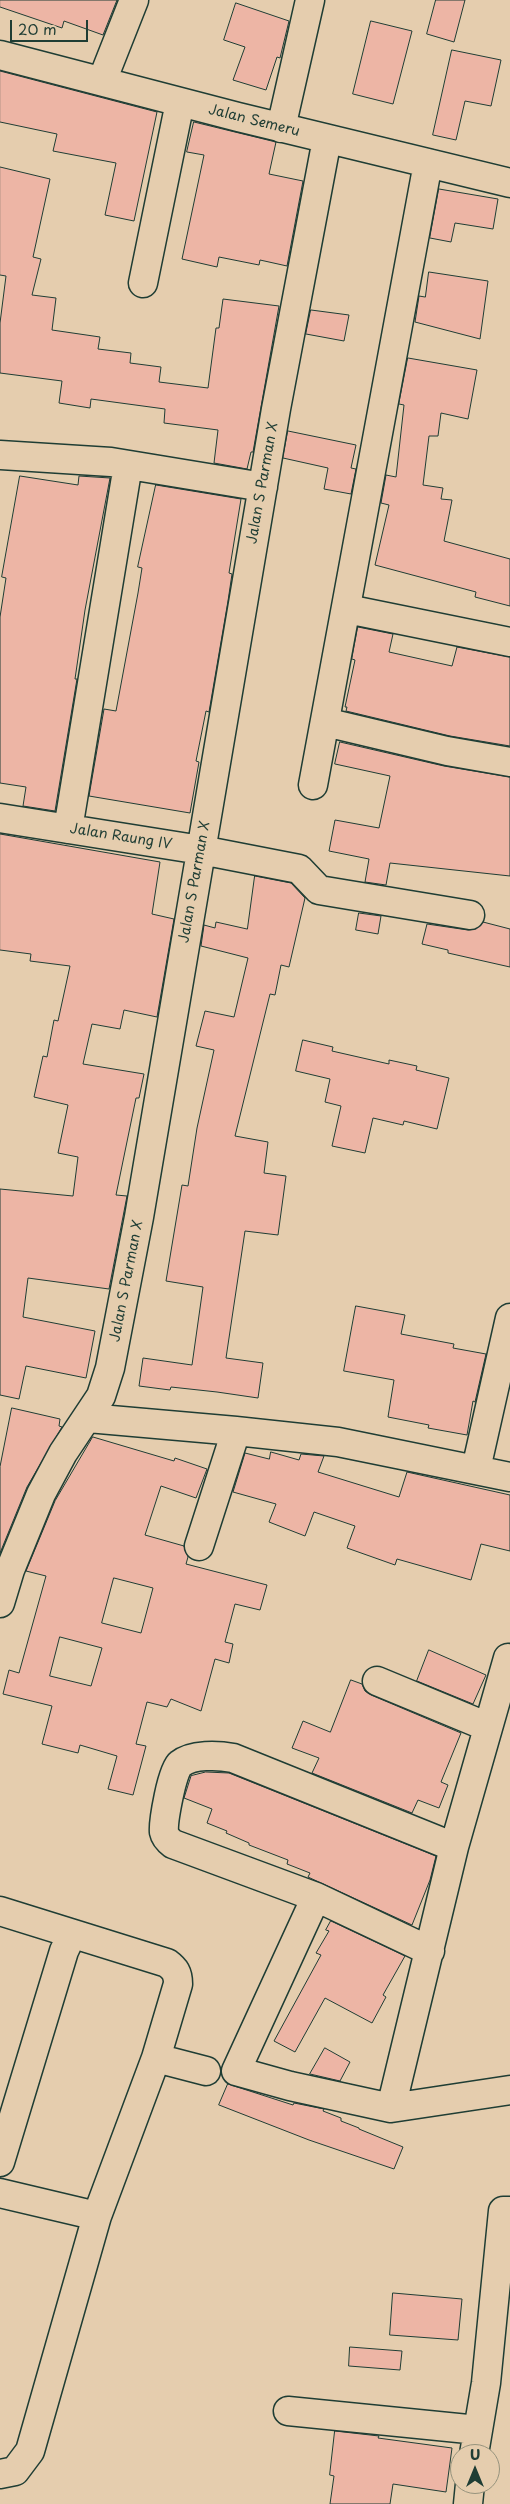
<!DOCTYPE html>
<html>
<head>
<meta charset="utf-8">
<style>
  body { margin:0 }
  #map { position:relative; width:510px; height:2504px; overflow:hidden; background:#e5cdae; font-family:"Playpen Sans",sans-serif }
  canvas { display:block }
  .north { position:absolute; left:450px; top:2444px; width:50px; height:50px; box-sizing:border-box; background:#e5cdae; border:1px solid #96937d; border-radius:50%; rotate:0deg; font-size:14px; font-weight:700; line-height:20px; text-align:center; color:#1f3d34 }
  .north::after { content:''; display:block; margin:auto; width:18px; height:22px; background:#1f3d34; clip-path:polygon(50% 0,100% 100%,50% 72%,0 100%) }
  .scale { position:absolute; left:10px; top:20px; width:78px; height:22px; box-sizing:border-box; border:2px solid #1f3d34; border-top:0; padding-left:6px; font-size:15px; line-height:18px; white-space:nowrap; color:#1f3d34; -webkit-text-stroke:4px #e5cdae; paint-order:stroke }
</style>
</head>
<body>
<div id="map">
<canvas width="510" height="2504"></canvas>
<div class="north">U</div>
<div class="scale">20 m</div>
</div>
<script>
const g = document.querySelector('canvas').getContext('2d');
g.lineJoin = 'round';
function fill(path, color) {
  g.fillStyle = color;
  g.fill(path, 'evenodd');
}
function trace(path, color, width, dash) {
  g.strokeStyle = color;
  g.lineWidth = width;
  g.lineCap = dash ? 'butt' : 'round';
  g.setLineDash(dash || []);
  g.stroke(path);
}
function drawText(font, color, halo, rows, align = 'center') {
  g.font = font + ' "Playpen Sans",sans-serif';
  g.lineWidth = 4;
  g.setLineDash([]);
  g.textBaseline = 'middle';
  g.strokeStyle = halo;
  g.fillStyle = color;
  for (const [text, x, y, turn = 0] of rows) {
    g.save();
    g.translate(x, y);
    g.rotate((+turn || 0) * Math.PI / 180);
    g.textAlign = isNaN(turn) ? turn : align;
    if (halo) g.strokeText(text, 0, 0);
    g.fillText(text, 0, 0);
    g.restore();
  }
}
const building = new Path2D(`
  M0,0H117L103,35L64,21L62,28L0,7Z
  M436,0H465L454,42L427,34Z
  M236,3L289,21L280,58L277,57L266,90L233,80L245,47L224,40Z
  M371,21L412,31L393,104L353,94Z
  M452,50L501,60L491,106L465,101L456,140L433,135Z
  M0,71L157,112L134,221L105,215L116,163L53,151L57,134L0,122Z
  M194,122L276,142L269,174L303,181L287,266L260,260L259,265L219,257L217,267L182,259L204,155L187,152Z
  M0,167L50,179L33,257L41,259L32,295L56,298L52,330L100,337L98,349L131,353L130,363L161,367L159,382L208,388L216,328H219L223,299L279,306L253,452H251L247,469L214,463L218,430L164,423L165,409L91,399L90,408L59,403L62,381L0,373V323L6,276L0,275Z
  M439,189L498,199L493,229L455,223L451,242L430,238Z
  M429,272L488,281L480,339L415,322L419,296L425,297Z
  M311,310L349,315L344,341L306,334Z
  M408,358L477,370L468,419L441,413L438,436H429L423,485L443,488L441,499L452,500L444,541L510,559V606L475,597L476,592L375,565L389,505L381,503L386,475L396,477L404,405L399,404Z
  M288,431L356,445L351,468L356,469L351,494L324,489L328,468L283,458Z
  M20,476L78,485L79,476L110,478L85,610L75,679H77L55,811L23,806L26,787L0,783V617L6,578L2,577Z
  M156,485L241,499L229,573L232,574L228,601L209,712L206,711L196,761L199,762L190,813L89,796L104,709L116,711L138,593L142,568L138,567Z
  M358,627L393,634L389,652L452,666L457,647L510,657V746L450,736L346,711L347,707H345L355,660L352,659Z
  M340,742L444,766L510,777V876L390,863L386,885L365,882L369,859L329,851L335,820L379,828L390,776L335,764Z
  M0,834L160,862L152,914L174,919L157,1017L124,1010L120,1029L92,1024L83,1064L144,1074L139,1098H136L116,1195L127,1196L109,1289L28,1278L23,1317L95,1331L86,1378L26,1366L19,1399L0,1395V1189L73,1196L78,1157L58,1153L68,1105L34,1097L43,1056L47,1057L54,1020L58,1021L70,966L30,961L31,954L0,950Z
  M255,876L291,883L305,898L289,967L281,965L275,995L270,994L235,1136L268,1142L264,1173L286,1176L278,1235L245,1231L226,1358L263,1363L258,1398L217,1392L171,1387L170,1390L139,1386L143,1358L192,1365L203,1287L166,1281L182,1185L188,1186L197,1128L214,1050L196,1046L205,1011L234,1017L248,958L201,946L204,925L215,928L216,922L247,929Z
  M359,913L381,916L378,934L356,930Z
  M483,922L510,929V967L448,953V950L422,944L427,924L468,930L476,929Z
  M303,1040L333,1047L332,1051L389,1064V1060L417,1066L416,1070L449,1078L437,1129L404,1121L403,1125L373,1118L365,1153L332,1146L341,1106L325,1102L330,1079L296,1071Z
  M356,1306L405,1315L401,1334L454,1344L453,1348L486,1354L475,1402L473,1401L467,1435L428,1428L429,1425L388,1417L394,1380L344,1371Z
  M12,1408L60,1419L59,1426L62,1427L27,1487L0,1553V1467Z
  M93,1437L174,1461L175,1458L207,1469L196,1498L161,1486L145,1535L184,1546L188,1557L186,1564L267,1585L260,1610L235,1604L225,1642L233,1644L229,1663L215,1659L201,1711L171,1699L167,1707L147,1702L136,1744L146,1746L133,1795L108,1789L117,1756L80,1745L78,1753L42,1744L52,1706L3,1694L9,1670L19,1673L46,1576L26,1571L55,1501ZM114,1578L153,1588L141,1633L102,1623ZM60,1637L102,1648L91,1686L50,1676Z
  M271,1452L299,1460L301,1454L324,1456L318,1472L399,1497L407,1472L510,1495V1551L481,1544L471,1580L397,1559L395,1565L347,1548L355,1526L314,1512L305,1536L269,1522L276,1504L233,1492L245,1453L269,1459Z
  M429,1650L486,1675L473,1704L417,1681Z
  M351,1680L362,1684L365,1691L371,1695L461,1733L441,1782L448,1785L439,1808L418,1800L412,1813L312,1773L319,1758L292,1748L303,1721L330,1732Z
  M206,1772L229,1773L436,1856L430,1880L412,1925L308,1877L310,1873L287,1864L288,1860L249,1845V1843L226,1833L227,1831L207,1823L212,1809L184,1798L191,1776Z
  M331,1921L405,1956L383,1995L386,1997L372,2023L325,1998L295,2052L274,2041L321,1955L316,1953L329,1931L326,1930Z
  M325,2048L350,2062L340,2081L310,2074Z
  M228,2084L293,2105L294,2103L324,2109L323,2111L341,2118V2121L359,2128V2129L403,2147L394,2169L309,2140L219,2105Z
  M393,2293L462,2299L458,2340L390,2335Z
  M350,2347L402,2351L400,2370L349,2366Z
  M335,2431L379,2436L378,2438L452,2448L446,2492L393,2484L390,2504H330L334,2476L330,2475Z`);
const minor = new Path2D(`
  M0,55L238,117L510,183
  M102,81L134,0
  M281,128L310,0
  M143,283L180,102
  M0,455L111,462L263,487
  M347,609L510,642
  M325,722L447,751L510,762
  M313,785L428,163
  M0,818L201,850L299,869L319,890L470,915
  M68,829L128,465
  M88,1418L236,1431L338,1442L510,1477
  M476,1469L510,1318
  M199,1546L236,1431
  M0,1603L10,1570L41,1494L63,1453L101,1396L110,1368L139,1217L276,409L327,139
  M377,1681L488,1727
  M316,1897L236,2071L290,2086L391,2108L510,2090
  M0,1911L167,1963C175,1969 178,1973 178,1984L156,2058L97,2216L30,2451L15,2471L0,2474
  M430,1951L316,1897L173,1844C169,1841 165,1837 164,1832C163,1822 172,1770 180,1764C192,1754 218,1755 233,1758L454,1847
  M156,2058L206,2071
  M391,2108L454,1847L508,1658
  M0,2162L64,1951L72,1934
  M0,2193L97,2216
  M288,2411L478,2430
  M474,2454L486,2383L503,2211H510
  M468,2504L470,2484`);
const streetNames = [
  ["Jalan Semeru",254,121,14],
  ["Jalan S Parman X",263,483,-80],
  ["Jalan Raung IV",121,837,9],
  ["Jalan S Parman X",195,882,-80],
  ["Jalan S Parman X",127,1281,-79]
];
fill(building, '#edb5a5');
trace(building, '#1f3d34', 1);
trace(minor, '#1f3d34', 31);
trace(minor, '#e5cdae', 28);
drawText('14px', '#1f3d34', '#e5cdae', streetNames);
</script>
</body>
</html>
